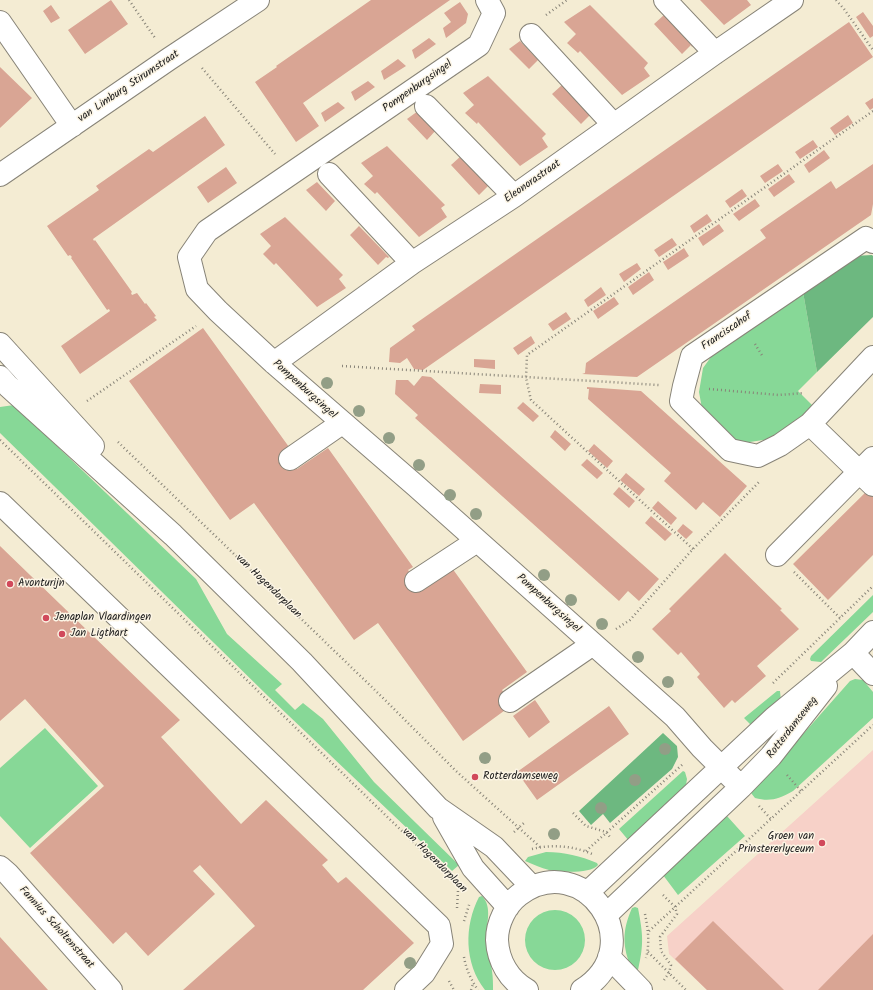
<!DOCTYPE html>
<html>
<head>
<meta charset="utf-8">
<style>
  body { margin:0 }
  canvas { display:block; background:#f4ecd3 }
</style>
</head>
<body>
<canvas width="873" height="990"></canvas>
<script>
const g = document.querySelector('canvas').getContext('2d');
g.lineJoin = 'round';
function fill(path, color) {
  g.fillStyle = color;
  g.fill(path, 'evenodd');
}
function trace(path, color, width, dash) {
  g.strokeStyle = color;
  g.lineWidth = width;
  g.lineCap = dash ? 'butt' : 'round';
  g.setLineDash(dash || []);
  g.stroke(path);
}
function drawText(font, color, halo, rows, align = 'center') {
  g.font = font + ' Kalam,sans-serif';
  g.lineWidth = 3;
  g.setLineDash([]);
  g.textBaseline = 'middle';
  g.strokeStyle = halo;
  g.fillStyle = color;
  for (const [text, x, y, turn = 0] of rows) {
    g.save();
    g.translate(x, y);
    g.rotate((+turn || 0) * Math.PI / 180);
    g.textAlign = isNaN(turn) ? turn : align;
    if (halo) g.strokeText(text, 0, 0);
    g.fillText(text, 0, 0);
    g.restore();
  }
}
const built = new Path2D(`
  M873,750V990H707L669,954L667,936Z`);
const green = new Path2D(`
  M802,286L817,372L798,391L816,409L770,439L743,443L723,434L703,414L699,392L703,368L727,335Z
  M14,405L196,579L227,634L282,684L275,690L295,710L303,703L323,719L374,782L459,865L452,871L268,696L0,433V407Z
  M873,595V612L821,662L811,661L810,659L811,656Z
  M855,679L863,680L873,692V718L793,791C779,799 770,802 755,798L751,793L850,681Z
  M777,691H780L781,701L753,727L744,718Z
  M45,728L98,786L30,848L0,816V768Z
  M683,771L685,772L687,779L686,785L629,841L619,829Z
  M727,816L745,836L678,895L663,875Z
  M546,852C565,852 580,856 597,863L598,865C591,874 560,872 549,870C541,868 533,864 525,861L528,857Z
  M482,896C493,907 486,925 486,938C486,950 491,960 492,971C493,977 493,984 493,990H485C464,963 464,926 479,897Z
  M635,907L638,908C643,934 644,944 638,970H632C622,946 622,931 632,908Z
  M525 940a30 30 0 1 1 60 0a30 30 0 1 1-60 0Z`);
const forest = new Path2D(`
  M872,255L873,256V317L817,372L802,286L854,256Z
  M663,733L677,746L678,757L672,769L610,823L603,814L591,825L579,811Z`);
const building = new Path2D(`
  M111,0L128,24L85,54L68,30Z
  M371,0H450L303,103L319,126L296,142L255,82L277,67L276,66Z
  M700,0H747L751,5L724,25Z
  M460,2L468,14L466,23L446,38L443,28L451,22L444,13Z
  M51,5L60,18L51,23L43,11Z
  M590,5L648,63L644,68L650,76L622,95L580,51L578,53L567,43L576,34L564,22Z
  M863,12L873,26V36L870,38L856,17Z
  M664,15L693,46L692,47L691,45L682,54L654,24Z
  M849,22L873,57L423,370L414,369L407,358L400,363L389,362L390,348L415,330L412,326Z
  M429,38L436,44L415,59L412,50Z
  M520,41L538,60L529,69L509,49Z
  M398,59L406,66L384,80L381,71Z
  M0,67L32,98L0,128Z
  M488,76L546,134L542,138L548,147L520,166L478,122L477,124L465,113L474,105L463,93Z
  M368,81L375,87L355,101L351,92Z
  M562,85L592,116H589L581,124L552,94Z
  M873,98V108L870,110L865,103Z
  M338,102L345,108L325,122L321,113Z
  M418,111L436,130L427,140L407,119Z
  M848,115L853,123L835,135L830,128Z
  M205,116L225,145L93,239L94,241L95,240L132,292L131,293L132,295L137,293L145,304L146,303L156,316L154,317L157,320L80,374L61,346L110,311L109,309L107,310L71,258L72,257L70,255L68,256L47,226L99,190L96,186L149,149L153,152Z
  M813,140L818,147L800,159L795,152Z
  M387,146L445,205L441,208L447,217L419,237L377,192L375,194L364,184L373,176L361,163Z
  M824,150L830,158L809,173L804,165Z
  M461,156L490,187L488,186L479,195L451,165Z
  M778,164L783,171L765,183L760,176Z
  M873,164V204L871,215L637,377L582,374L585,373L586,363L766,238L760,230L831,181L836,189Z
  M226,167L237,183L208,203L197,187Z
  M789,174L795,182L774,197L768,189Z
  M317,182L335,201L326,211L306,190Z
  M742,189L747,196L730,208L725,201Z
  M755,199L760,206L739,221L733,214Z
  M707,214L712,221L694,233L690,226Z
  M285,217L343,275L339,279L346,288L317,307L276,263L274,265L263,254L271,246L260,234Z
  M719,224L724,231L703,246L698,238Z
  M359,226L389,257L388,258L386,257L378,265L350,235Z
  M672,238L677,245L659,257L654,250Z
  M684,248L689,256L668,270L663,262Z
  M637,263L641,269L624,282L619,274Z
  M649,272L654,280L633,295L628,287Z
  M601,287L606,295L588,307L584,300Z
  M614,297L619,304L598,319L593,311Z
  M566,312L571,319L553,331L548,324Z
  M203,328L289,447L284,451L297,469L328,448L413,567L408,570L421,588L452,568L527,672L502,690L512,705L463,741L378,623L354,640L254,503L230,520L129,381Z
  M531,336L535,343L518,355L513,348Z
  M474,359L495,360V369L474,367Z
  M422,376L431,377L659,579L639,601L628,591L619,601L415,418L418,415L395,394L396,380H408L414,386Z
  M480,384L501,385V394L479,393Z
  M587,387L641,391L747,486L720,517L703,502L696,510L664,481L671,473L588,399L589,389H587Z
  M523,402L539,416L533,422L517,408Z
  M555,430L571,444L565,451L550,437Z
  M594,444L613,461L607,468L588,451Z
  M587,459L603,473L597,479L581,465Z
  M626,473L645,489L639,496L620,480Z
  M873,485V555L828,600L793,564Z
  M619,487L635,501L629,508L613,494Z
  M658,501L677,518L671,525L652,508Z
  M651,516L672,534L665,541L645,523Z
  M683,524L693,532L686,539L677,531Z
  M0,546L180,720L161,737L241,824L266,800L328,860L322,865L338,883L346,877L414,943L363,990H183L255,926L200,865L193,871L215,894L148,956L126,932L113,944L30,853L104,786L25,699L0,721Z
  M725,553L782,609L780,610L799,629L757,666L766,676L735,703L732,700L724,708L697,677L700,674L681,652L678,655L652,629L671,611L669,609Z
  M535,700L550,722L529,738L513,716Z
  M609,706L629,734L537,800L517,772Z
  M713,921L780,986L784,990H707L675,959Z
  M873,934V990H818Z
  M0,937L30,970L48,990H0Z`);
const path = new Path2D(`
  M129,0L155,38
  M836,0L844,9L873,50
  M546,15L567,0
  M202,68L275,154
  M755,344L763,357
  M342,366L659,385
  M709,389L779,395L804,393
  M87,401L196,326
  M0,440L444,872
  M118,442L379,694L456,771L540,847
  M693,549L531,400L526,378L527,355L873,111
  M794,572L841,619
  M616,629L630,620L693,549L760,481
  M773,683L873,586
  M787,775L801,791
  M759,806L771,819
  M573,813L586,826L606,832L610,837
  M514,832L524,823
  M532,849C552,844 574,846 592,854
  M586,851L683,764
  M663,895L675,907L677,914L660,937L661,951L671,965L669,973L664,980
  M457,908L458,891
  M645,914C648,929 650,943 646,958
  M464,921L470,902
  M649,931L873,725
  M648,952L686,990
  M464,957C466,969 471,980 478,990
  M449,981L454,990
  M471,990L473,984`);
const minor = new Path2D(`
  M487,0L494,13L479,45L207,231L189,257L197,289L218,311L274,363L416,486L675,717L702,748L741,787
  M665,0L715,53
  M0,22L72,126
  M531,35L613,124
  M426,106L514,196
  M329,174L412,263
  M0,175L169,59L258,0
  M873,242L866,238L692,356L684,386L681,401L730,450L758,456L780,445L810,424L873,357
  M0,344L93,446
  M274,363L412,263L514,196L715,53L792,0
  M0,377L8,386L173,535L302,662L438,808L494,847L532,887
  M810,424L873,485
  M290,459L342,423
  M0,503L439,926L442,944L424,973L406,990
  M777,555L873,458
  M416,581L477,541
  M853,653L873,674
  M510,701L593,644
  M444,817L473,868L508,907
  M0,867L8,874L111,990
  M587,893L774,718L853,653L873,632
  M606,915L741,787L771,756L826,686
  M609,957L641,990
  M527,990C509,980 498,961 497,940C497,923 506,905 519,895C583,847 653,945 582,990`);
const trees = [
  [327,383],
  [359,411],
  [389,438],
  [419,465],
  [450,495],
  [476,514],
  [544,575],
  [571,600],
  [602,624],
  [638,657],
  [668,682],
  [665,749],
  [485,758],
  [635,780],
  [601,808],
  [554,834],
  [410,963]
];
const markers = [
  [10,584,4,"#d1495b"],
  [46,618,4,"#d1495b"],
  [62,634,4,"#d1495b"],
  [475,777,4,"#d1495b"],
  [822,843,4,"#d1495b"]
];
const streetNames = [
  ["van Limburg Stirumstraat",129,87,-34],
  ["Pompenburgsingel",418,87,-35],
  ["Eleonorastraat",533,182,-35],
  ["Franciscahof",727,332,-34],
  ["Pompenburgsingel",304,390,42],
  ["van Hogendorplaan",268,587,44],
  ["Pompenburgsingel",548,604,42],
  ["Rotterdamseweg",793,728,-52],
  ["van Hogendorplaan",434,861,45],
  ["Fannius Scholtenstraat",56,928,48]
];
const poiNames = [
  ["Avonturijn",18,584],
  ["Jenaplan Vlaardingen",54,618],
  ["Jan Ligthart",70,634],
  ["Rotterdamseweg",483,777],
  ["Groen van",814,837,"right"],
  ["Prinstererlyceum",814,850,"right"]
];
fill(built, '#f7d1c8');
fill(green, '#87d897');
fill(forest, '#6db880');
fill(building, '#d9a594');
trace(minor, '#888478', 24);
trace(path, '#888478', 2.5, [1, 3]);
trace(minor, '#fff', 22);
g.fillStyle = '#929e86';
for (const [x, y] of trees) {
  g.beginPath();
  g.arc(x, y, 6, 0, 2 * Math.PI);
  g.fill();
}
for (const [x, y, r, color] of markers) {
  const dot = new Path2D();
  dot.arc(x, y, r, 0, 2 * Math.PI);
  g.fillStyle = color;
  g.fill(dot);
  trace(dot, '#fcf5e5', 1.5);
}
drawText('11px', '#1c1c1c', '#fcf5e5', streetNames);
drawText('11px', '#1c1c1c', '#fcf5e5', poiNames, 'left');
</script>
</body>
</html>
